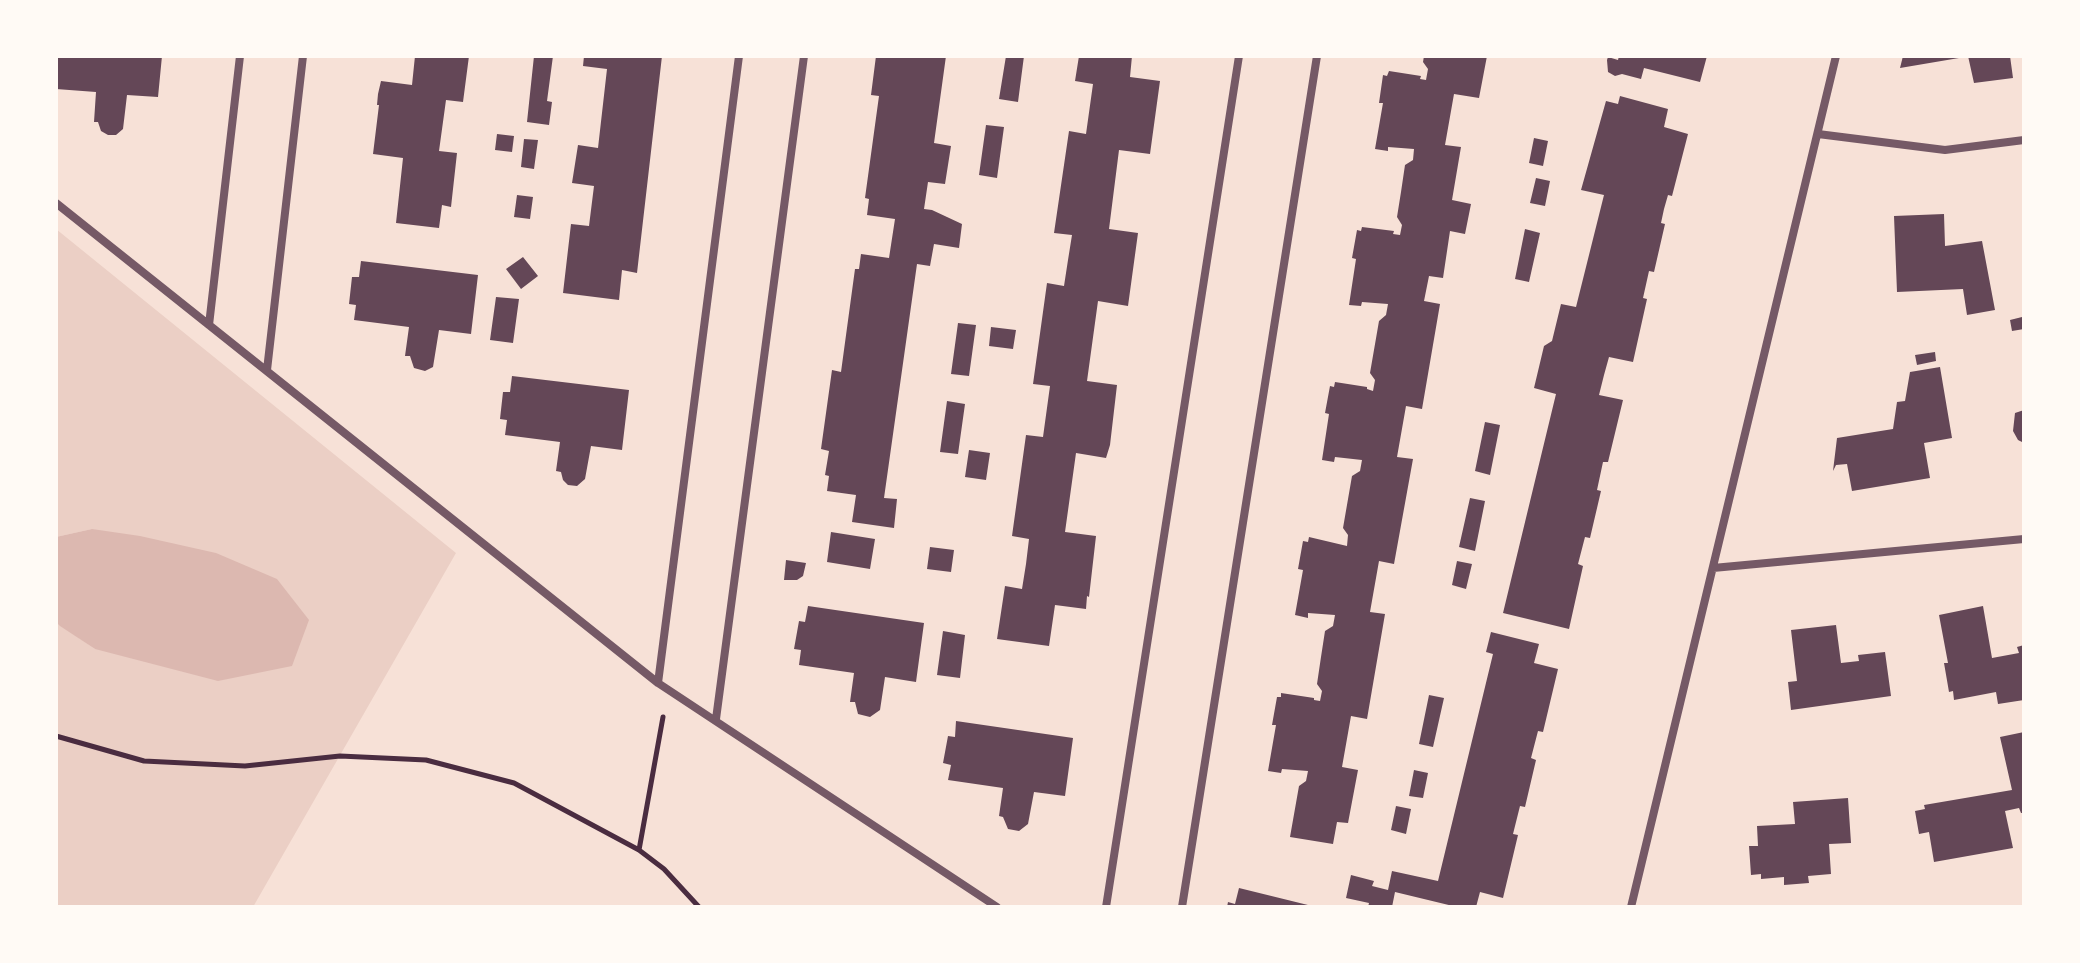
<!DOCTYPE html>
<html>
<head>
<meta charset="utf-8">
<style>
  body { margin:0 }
  #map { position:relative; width:2080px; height:963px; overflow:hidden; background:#f7e1d7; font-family:"Noto Sans",sans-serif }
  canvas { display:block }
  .frame { position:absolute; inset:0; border:58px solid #fffaf5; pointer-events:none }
</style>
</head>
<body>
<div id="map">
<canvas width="2080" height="963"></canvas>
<div class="frame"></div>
</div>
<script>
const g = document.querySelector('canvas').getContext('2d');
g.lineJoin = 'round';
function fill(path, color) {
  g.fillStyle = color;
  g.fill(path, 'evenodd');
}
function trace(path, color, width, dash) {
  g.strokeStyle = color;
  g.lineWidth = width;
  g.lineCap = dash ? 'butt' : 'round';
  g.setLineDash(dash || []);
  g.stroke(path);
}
const green = new Path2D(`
  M56,229L456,553L253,907H56V622L95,649L92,529L56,537Z`);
const water = new Path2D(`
  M92,529L140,536L216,553L277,579L309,620L292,666L218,681L95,649L60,626L56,622V537Z`);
const building = new Path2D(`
  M56,56H162L158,97L127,95L123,129L116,135H108L101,131L98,122H94L96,92L56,89Z
  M415,56H469L463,102L446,100L439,151L457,153L451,207L442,205L439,228L396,223L403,158L373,154L379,105H377L378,94L381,81L412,85Z
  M534,56H553L547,101L552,102L549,125L527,122Z
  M584,56H662L637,273L622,270L619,300L563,293L571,224L589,226L594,186L572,183L578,145L598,148L607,69L583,66Z
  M876,56H946L934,143L951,146L945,184L928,182L924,209L932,210L962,224L959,248L934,244L930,266L917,264L884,498L897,499L894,528L852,522L856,495L827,491L829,476L825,475L829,451L821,449L832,370L841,372L855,269H859L861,254L889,258L895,219L867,215L869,199L865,198L879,96L871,95Z
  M1006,56H1024L1018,102L999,99Z
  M1079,56H1132L1130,77L1160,81L1150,154L1119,150L1109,229L1138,233L1128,306L1098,301L1087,381L1117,385L1110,445L1106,458L1076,453L1065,532L1096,536L1089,597L1087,596L1086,609L1055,605L1049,646L997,639L1005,586L1022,589L1026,564L1029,539L1012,536L1026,435L1043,437L1050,386L1033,384L1047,283L1064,286L1068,260L1072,235L1054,233L1069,131L1086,134L1093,84L1075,81Z
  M1424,56H1487L1479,98L1454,94L1445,145L1461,147L1452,200L1471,204L1465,234L1450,231L1443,278L1429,276L1424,301L1440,304L1422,409L1406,406L1397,457L1413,459L1394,564L1379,561L1370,612L1385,614L1367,719L1351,716L1342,767L1358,770L1348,823L1337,822L1333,844L1290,837L1299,786L1306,781L1308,771L1282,769L1281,773L1268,771L1276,725H1272L1277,697H1281V693L1314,698V700L1320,701L1322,691L1317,684L1321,657L1325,631L1333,626L1335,615L1308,613V618L1295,615L1303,570L1298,569L1303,541L1308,542L1309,537L1347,546L1348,535L1343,528L1352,476L1360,471L1362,460L1335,457L1334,462L1322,460L1329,414L1325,413L1330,386L1334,387L1335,382L1367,387V389L1373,391L1375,380L1370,373L1379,321L1386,315L1388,304L1362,302L1361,306L1349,305L1356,259L1352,258L1357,230L1361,231L1362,227L1394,231L1393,234L1400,235L1402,225L1397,217L1401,192L1405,165L1413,160L1414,149L1388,147V151L1375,149L1383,103H1379L1383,75L1387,76L1389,71L1421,76L1420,79L1426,80L1428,69L1423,62Z
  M1619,56H1707L1700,82L1644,68L1641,79L1622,74L1615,76L1608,72L1607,60L1608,57L1618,60Z
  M1903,56H1959V58L1900,68Z
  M1968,56H2010L2013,78L1974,83Z
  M1620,96L1668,109L1664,127L1688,134L1672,196L1668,195L1664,209L1661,223L1665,224L1654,272L1649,271L1643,298L1647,299L1633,362L1609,357L1604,375L1599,395L1623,400L1608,462H1603L1597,490L1601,491L1590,538L1585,537L1578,564L1583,566L1569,629L1503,613L1556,394L1534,388L1544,346L1552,341L1561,304L1576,307L1604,195L1581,190L1606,101L1618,104Z
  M986,125L1004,127L997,178L979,175Z
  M497,134L514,136L512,152L495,150Z
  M1534,138L1548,141L1543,166L1529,163Z
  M524,139L538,140L534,169L521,167Z
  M1536,178L1550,181L1545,206L1530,203Z
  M517,195L533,197L530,219L514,217Z
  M1944,214L1945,246L1982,241L1995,310L1967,315L1963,289L1897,292L1894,216Z
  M1525,229L1540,233L1529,282L1515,279Z
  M523,257L538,276L521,289L506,269Z
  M361,261L478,275L471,334L439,330L433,367L425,371L414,368L410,356H405L409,327L354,320L356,305L349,304L352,277H359Z
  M496,297L519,299L513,343L490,340Z
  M2022,317L2024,329L2012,331L2010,320Z
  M958,323L976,325L969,376L951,374Z
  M991,327L1016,330L1013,349L989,346Z
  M1935,352L1936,361L1917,365L1915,355Z
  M1940,367L1952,438L1924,443L1930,478L1852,491L1847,464L1836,465L1833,471L1837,438L1893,429L1897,402L1905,401L1910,372Z
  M512,376L629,390L622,450L591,446L585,479L577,486L568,485L563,480L561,472L556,471L560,442L505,435L507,420L500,419L503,392H510Z
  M947,401L965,404L958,454L940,452Z
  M2024,410V443L2018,440L2013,431L2015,413Z
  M1485,422L1500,425L1490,475L1475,471Z
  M969,450L990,453L986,480L965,477Z
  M1470,498L1485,501L1475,551L1459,547Z
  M831,532L875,539L870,569L827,562Z
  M930,547L954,550L951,572L927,569Z
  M786,560L806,563L803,576L797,580H784Z
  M1457,561L1472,564L1466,589L1452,585Z
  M808,606L924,623L916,682L885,677L880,710L870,717L858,714L855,702H850L854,673L799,665L801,650L794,649L799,621L805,622Z
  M1983,606L1992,658L2019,653L2017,647L2024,645V700L1998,704L1996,692L1954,700L1953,691L1949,692L1944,663H1948L1939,615Z
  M1836,625L1841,663L1859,661L1858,655L1885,652L1891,696L1791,710L1788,682L1797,681L1791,630Z
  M943,631L965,635L960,678L937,675Z
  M1491,632L1539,644L1534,663L1558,669L1543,732L1538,731L1531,758L1536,760L1525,807L1520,806L1513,834L1518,835L1503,898L1480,892L1476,907H1457L1395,892L1392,907H1368L1369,903L1346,898L1351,875L1374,881L1372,886L1388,890L1392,871L1438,881L1493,654L1486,652Z
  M1429,695L1444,698L1433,747L1419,744Z
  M956,721L1073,738L1065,796L1034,792L1028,824L1019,831L1008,829L1003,817L999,816L1003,788L948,780L951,765L943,763L948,736L955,737Z
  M2024,732V813H2021L2019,808L2005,811L2013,848L1934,862L1929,832L1919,834L1915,811L1925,809L1924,805L2012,790L2000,737Z
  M1414,770L1428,773L1423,798L1409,796Z
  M1848,798L1851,843L1829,844L1831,874L1808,876L1809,883L1784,885V877L1761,879V874L1751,875L1749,846H1758L1757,826L1795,824L1793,802Z
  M1396,806L1411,809L1406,834L1391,830Z
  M1239,888L1312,906V907H1227L1228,902L1235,904Z`);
const path = new Path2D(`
  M56,736L144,761L245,766L340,756L426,760L514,783L639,850L664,869L699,907
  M639,850L663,717`);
const minor = new Path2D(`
  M1818,134L1945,150L2024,140
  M56,203L658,683L997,907
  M209,325L240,56
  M267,370L303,56
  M1713,568L2024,539
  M658,683L739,56
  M716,719L804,56
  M1106,907L1239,56
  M1182,907L1317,56
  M1631,907L1836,56`);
fill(green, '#ebcfc5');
fill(water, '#dcb8b0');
fill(building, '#644757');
trace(path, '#4a2c40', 5);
trace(minor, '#755966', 8);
</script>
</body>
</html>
